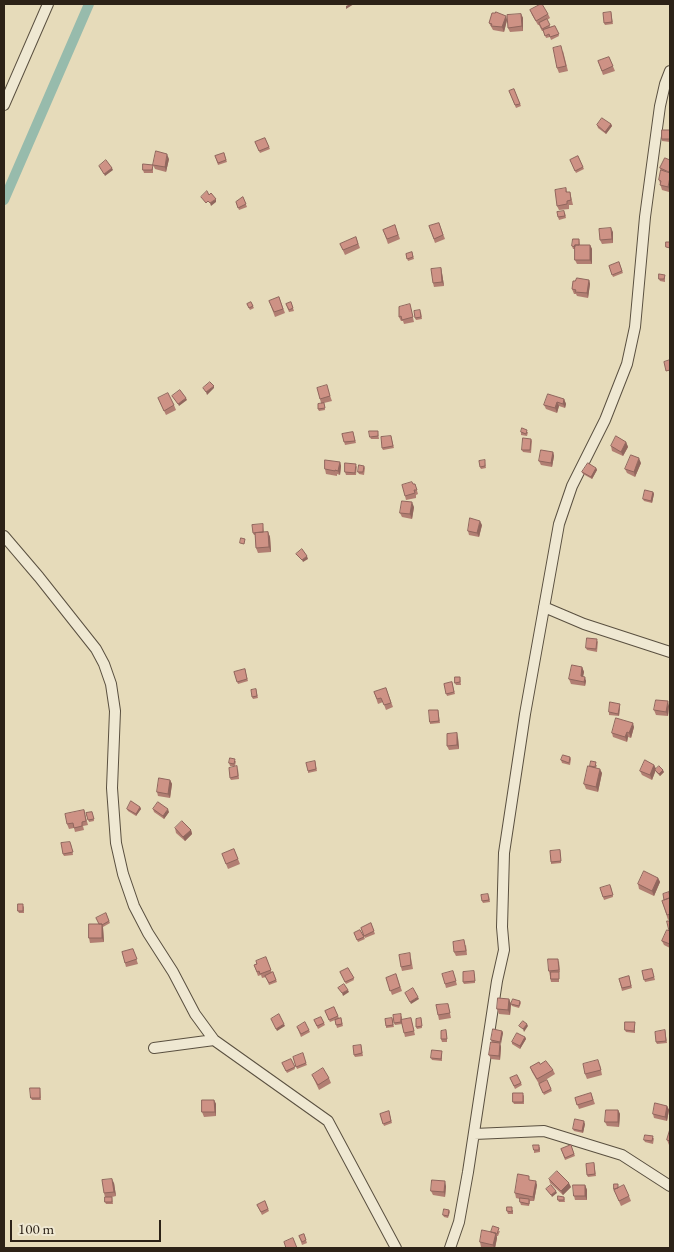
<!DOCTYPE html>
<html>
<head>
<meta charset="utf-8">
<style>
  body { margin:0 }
  #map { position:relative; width:674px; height:1252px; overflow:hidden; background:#e6dbba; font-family:"EB Garamond",serif }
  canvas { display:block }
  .frame { position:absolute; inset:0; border:5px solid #2c2217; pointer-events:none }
  .scale { position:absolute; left:10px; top:1220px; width:151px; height:22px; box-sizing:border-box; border:2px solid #2c2217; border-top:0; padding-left:6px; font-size:15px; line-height:18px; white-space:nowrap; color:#2c2217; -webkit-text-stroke:4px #efe8d2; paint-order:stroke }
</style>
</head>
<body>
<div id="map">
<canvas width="674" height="1252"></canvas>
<div class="frame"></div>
<div class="scale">100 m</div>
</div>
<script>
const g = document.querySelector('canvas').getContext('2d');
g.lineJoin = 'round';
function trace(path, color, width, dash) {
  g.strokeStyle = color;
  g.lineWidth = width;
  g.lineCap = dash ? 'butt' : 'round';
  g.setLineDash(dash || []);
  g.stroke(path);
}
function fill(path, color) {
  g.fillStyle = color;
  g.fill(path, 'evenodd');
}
const canal = new Path2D(`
  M4,200L89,4`);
const minor = new Path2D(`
  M4,105L48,4
  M4,536L39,577L96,649L104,664L111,684L115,711L112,788L116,843L123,874L134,906L148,933L173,972L195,1014L214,1040L328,1121L396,1248
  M544,607L584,624L670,652
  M154,1048L214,1040
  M474,1134L544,1131L622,1155L670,1186
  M450,1248L459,1222L468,1172L497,981L504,950L502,927L504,853L525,714L559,524L572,486L605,420L627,364L635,327L645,217L660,106L665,84L670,71`);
const wall = new Path2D(`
  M530,10L548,14L550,18L547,20L550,27L555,26L559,36L551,40L550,37L546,38L544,31H542L539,25H538L532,15Z
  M611,12L613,24L605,25L604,23Z
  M521,14L523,18V31L510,32L508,28Z
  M506,16L507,20L504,32L493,30L489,23Z
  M563,51L568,71L559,73L557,68Z
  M609,57L615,71L603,75L598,61Z
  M514,89L521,106L516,108L509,91Z
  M611,124L612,126L606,134L598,128L597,125Z
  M670,130V142L662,141V139Z
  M265,138L270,149L260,153L255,142Z
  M224,153L227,162L218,165L215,156Z
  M578,156L584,169L576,173L570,160Z
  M665,158L669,192L662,190L659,180L661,171L660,168Z
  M169,159L166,172L155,169L153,165Z
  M153,167V173H144L143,170Z
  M566,188L567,192H570L573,205H569V209L559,210L557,206Z
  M243,197L247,207L239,210L236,202Z
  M565,213L566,218L559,220L558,217Z
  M439,223L445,239L435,243L429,226Z
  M395,225L400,239L388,244L383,230Z
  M613,232V243L602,244L600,240Z
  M356,237L360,248L345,255L340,244Z
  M579,239L580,245H590L592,249V264H577L575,260V249H573L572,246Z
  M412,252L414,259L408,261L406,254Z
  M619,262L623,273L613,277L609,266Z
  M441,268L442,273L444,286L434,287L433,283Z
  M665,277V282L660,281L659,279Z
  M589,280L590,284L588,298L577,296L576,294H574L572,289L575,281Z
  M279,297L285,313L275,317L269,301Z
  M251,302L254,308L250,310L247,304Z
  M291,302L294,311L289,312L286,304Z
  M411,309L414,322L404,324L403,321H401L399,317Z
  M421,312L422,319L416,320L415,318Z
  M328,390L332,401L324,403L325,410L319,411L318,409L321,403L320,399Z
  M158,398L174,405L176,410L166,415Z
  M564,399L566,404L565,408L559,406L557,413L546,409L544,405Z
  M353,432L356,443L345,445L342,434Z
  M521,432H528L527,436L521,435Z
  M378,433L379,439H371L370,437Z
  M391,436L394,448L383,450L382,448Z
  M531,439L532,441L531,453L523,452L522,450Z
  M626,442L628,447L623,456L612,451L611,446Z
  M553,452L554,456L552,467L541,465L539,461Z
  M340,462L341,466L340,475L337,474V476L326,474L325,469Z
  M485,462L486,468L481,469L480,467Z
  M641,463L635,477L627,473L625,469Z
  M357,466L356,475H346L345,472Z
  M364,466L365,468L364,475L359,474L358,472Z
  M596,468L597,470L592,479L583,474L582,472Z
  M413,484H415L418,494L416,495V498L406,500L405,496Z
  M653,492L654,494L652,503L644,501L643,499Z
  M414,507L412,519L402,517L400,513Z
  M482,525L479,537L469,535L468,531Z
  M263,526L264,533L268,532L270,537L271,552L258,553L256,548L255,535H254L253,533Z
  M598,641L597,652L587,650L586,648Z
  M582,667L584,672L583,677L586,681L585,686L571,684L569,679Z
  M245,669L248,681L238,684L234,672Z
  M460,677L461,685H456L455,683Z
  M452,682L455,694L447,696L444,684Z
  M386,688L393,707L386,710L383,702L378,704L374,692Z
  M256,689L258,698L253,699L252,697Z
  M620,706L619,716L609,715V712Z
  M669,706L668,716L656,715L654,710Z
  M438,710L440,723L430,724V722Z
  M634,727L631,738L628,737L627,742L613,737L612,733Z
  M458,738L459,749L449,750L447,746Z
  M570,757L571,759L570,765L562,763L561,760Z
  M236,761L235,766H230L229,763Z
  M315,761L317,771L308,773V771Z
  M597,765L596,768L602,773L598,792L586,789L584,784L590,766Z
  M654,765L656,769L664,772L660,776L656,772V770L652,780L642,775L640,771Z
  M238,769L239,779L231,780L230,778Z
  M170,780L172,784L170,798L158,796L157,792Z
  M140,807L141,809L136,816L128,811L127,809Z
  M153,809L169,812L164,819L154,812Z
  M84,810L88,825L83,826L84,830L75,832L74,828L69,829L67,824Z
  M92,812L94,821L89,822L86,813Z
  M175,828L191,830L192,834L185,841L176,833Z
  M71,844L73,855L64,856L63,854Z
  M234,849L240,864L228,869L222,854Z
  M560,850L561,863L551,864V862Z
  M658,878L660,882L654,896L639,889L638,884Z
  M611,887L613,897L604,900L600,888Z
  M489,896L490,902L483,903L482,901Z
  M670,898V919L668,920L662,901Z
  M24,906V913H19L18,911Z
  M106,913L110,923L103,927L104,942L90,943L89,938Z
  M670,921V948L664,945L662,941L669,930Z
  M371,923L375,934L365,938L361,928Z
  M360,930L365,939L358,942L354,933Z
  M466,945L467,955L456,956L454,952Z
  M133,949L138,964L126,967L122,952Z
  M266,957L272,973L273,972L277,982L269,985L266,977L262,978L261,975L258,976L254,965Z
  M411,958L413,969L402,971L401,967Z
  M559,961L560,972H559V982H551L549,971Z
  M348,968L354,980L346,984L340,972Z
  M652,969L655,980L645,982L642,971Z
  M453,971L457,985L446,988L445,984Z
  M396,974L402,991L392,995L386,978Z
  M475,974V983L464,984L463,982Z
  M629,976L632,988L622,991L619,979Z
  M509,999L511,1004L510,1015L499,1014L497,1009Z
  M520,1001L521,1003L519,1008L512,1006L511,1004Z
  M448,1004L451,1018L439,1020L438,1015Z
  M334,1007L339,1018H341L343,1026L337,1028L335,1020L330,1022L325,1011Z
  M402,1016V1020L411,1018L415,1035L405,1037L402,1024L395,1025L394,1023Z
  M321,1017L325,1025L318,1029L314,1020Z
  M392,1018L394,1027L386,1028V1026Z
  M421,1018L422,1028L417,1029L416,1027Z
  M635,1024V1033L626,1032L625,1030Z
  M297,1027L309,1030L310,1032L301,1037Z
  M665,1030L667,1043L657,1044L656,1042Z
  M502,1031L503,1033L500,1044L501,1047L500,1060L491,1059L489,1055L492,1042L491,1040Z
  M447,1033V1042H442L441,1039Z
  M525,1037L526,1039L520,1049L512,1044V1042Z
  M361,1045L363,1056L355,1057L354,1055Z
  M442,1053V1061L432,1060L431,1058Z
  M293,1057L306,1063L307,1065L297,1069Z
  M291,1059L295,1069L287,1073L282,1063Z
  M540,1064L553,1070L555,1074L539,1084L532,1072L530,1067Z
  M600,1065L602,1075L587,1079L585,1074Z
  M312,1075L329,1078L331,1083L319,1090Z
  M517,1075L522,1085L515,1089L510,1078Z
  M547,1080L552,1091L544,1095L539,1084Z
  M40,1088L41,1100H32L31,1098Z
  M591,1093L595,1104L579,1109L575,1098Z
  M524,1095V1104H514L513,1102Z
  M214,1100L216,1104V1116L204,1117L202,1112Z
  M667,1106L669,1110L667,1121L654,1118L653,1114Z
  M618,1110L620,1114L619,1127L607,1126L605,1122Z
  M389,1111L392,1123L384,1126L380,1114Z
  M585,1124L583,1133L574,1131L573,1129Z
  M670,1129V1145H669L667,1140Z
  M654,1138L653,1144L645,1142L644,1140Z
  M571,1145L575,1156L565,1160L561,1149Z
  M540,1147V1152L534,1153V1150Z
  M594,1163L596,1176L588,1177L587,1175Z
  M549,1179L571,1187L563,1195L550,1183Z
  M531,1180L537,1185L534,1201H530L529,1206L521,1205L520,1202V1199L516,1198L515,1193Z
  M114,1183L116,1196L112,1197L113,1204H106L105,1202V1197L104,1193Z
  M585,1185L587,1190V1200H575L574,1196Z
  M446,1186L445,1197L433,1195L431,1191Z
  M619,1187L629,1196L631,1201L621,1206L614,1190V1189Z
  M564,1197L565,1202H559L558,1200Z
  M265,1201L269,1211L262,1215L257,1205Z
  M449,1210L450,1212L448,1218L444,1217L443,1215Z
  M513,1210V1214H508L507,1211Z
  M500,1231L498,1236H497V1238L495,1248H489L481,1247L480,1242L491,1232Z
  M304,1234L307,1243L302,1245L299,1236Z`);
const shadedWall = new Path2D(`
  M350,4H354L346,9V6Z
  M521,14L523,18V31L522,26Z
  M506,16L507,20L504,32L502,27Z
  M611,124L612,126L606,134L605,132Z
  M167,154L169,159L166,172L165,167Z
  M112,168L113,170L105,176L104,174Z
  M670,177V188L669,192L668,187Z
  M216,199V202L211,206L210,203Z
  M611,228L613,232V243L612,239Z
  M590,245L592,249V264L590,260Z
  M441,268L442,273L444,286L442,282Z
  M589,280L590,284L588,298L587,293Z
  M214,386V388L207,395L206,392Z
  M186,398L187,400L179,406L178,404Z
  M564,399L566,404L565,408L563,404Z
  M557,402L559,406L557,413L555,408Z
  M626,442L628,447L623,456L621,452Z
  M553,452L554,456L552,467L551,463Z
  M639,458L641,463L635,477L634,472Z
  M340,462L341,466L340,475L338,471Z
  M596,468L597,470L592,479L591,477Z
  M653,492L654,494L652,503L651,501Z
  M412,502L414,507L412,519L410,514Z
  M480,521L482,525L479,537L477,533Z
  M268,532L270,537L271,552L269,547Z
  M307,556L308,559L303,562L302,560Z
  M582,667L584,672L582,681L581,676Z
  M585,677L586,681L585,686L584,682Z
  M668,701L669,706L668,716L666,712Z
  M620,704V706L619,716L618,714Z
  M633,723L634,727L631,738L629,733Z
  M627,732L628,737L627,742L625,737Z
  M457,733L458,738L459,749L457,745Z
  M654,765L656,769L652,780L650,775Z
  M600,769L602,773L598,792L596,787Z
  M663,770L664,772L660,776L659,774Z
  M170,780L172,784L170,798L168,794Z
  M140,807L141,809L136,816V814Z
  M168,809L169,812L164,819L163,816Z
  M191,830L192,834L185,841L183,837Z
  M658,878L660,882L654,896L652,891Z
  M102,924L103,928L104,942L102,938Z
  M348,990L349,992L343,996L342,993Z
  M418,997L419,999L411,1004L410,1002Z
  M509,999L511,1004L510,1015L508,1010Z
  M284,1024L285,1026L277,1031L276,1029Z
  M527,1024L528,1026L524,1032L523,1029Z
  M502,1031L503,1033L501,1044L500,1042Z
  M525,1037L526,1039L520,1049V1046Z
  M500,1043L501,1047L500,1060L499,1056Z
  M214,1100L216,1104V1116L215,1112Z
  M667,1106L669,1110L667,1121L665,1117Z
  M618,1110L620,1114L619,1127L618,1122Z
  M584,1121L585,1124L583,1133L582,1131Z
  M112,1179L114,1183L116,1196L114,1192Z
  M445,1181L446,1186L445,1197L444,1192Z
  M536,1181L537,1185L534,1201L533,1197Z
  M569,1183L571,1187L563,1195L561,1191Z
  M585,1185L587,1190V1200L585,1196Z
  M556,1191L557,1193L552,1197L551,1195Z
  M496,1233L497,1238L495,1248H494L493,1245Z`);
const building = new Path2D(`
  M541,4H542L548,14L536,21L530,10Z
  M496,12L506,16L502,27L491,26L492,24L489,23L492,13H495Z
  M611,12L612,22L604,23L603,13Z
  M521,14L522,26L508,28L507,15Z
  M547,19L550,25L542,29L539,23Z
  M555,26L559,34L550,37L549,34L545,36L543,30Z
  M561,46L566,66L557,68L553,48Z
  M609,57L613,66L602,71L598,61Z
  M514,89L520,104L515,105L509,91Z
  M602,118L611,124L605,132L597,125Z
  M662,130H670V139H662Z
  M265,138L269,147L259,151L255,142Z
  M156,151L167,154L165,167L153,165Z
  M224,153L226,160L218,163L215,156Z
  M578,156L583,167L575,171L570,160Z
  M665,158L670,160V168L669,172L660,168Z
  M106,160L112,168L104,174L99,166Z
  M143,164L153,165L152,170H143Z
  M661,170L670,173V177L668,187L660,185L661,181L659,180Z
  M566,188V192H570L571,200L567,201V204L557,206L555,190Z
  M207,191L209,195L211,193L216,199L210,203L208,201L206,203L201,197Z
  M243,197L246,204L238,208L236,202Z
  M564,211L565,216L558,217L557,212Z
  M439,223L443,235L434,239L429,226Z
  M395,225L398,235L387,239L383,230Z
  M611,228L612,239L600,240L599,229Z
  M356,237L358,244L343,250L340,244Z
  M573,239H579V245H575V247L572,246Z
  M666,242H670V248L666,247Z
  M575,245H590V260H575Z
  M412,252L413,257L407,259L406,254Z
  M619,262L622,271L612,275L609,266Z
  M441,268L442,282L433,283L431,269Z
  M659,274L665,275L664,279H659Z
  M577,278L589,280L587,293L575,292L576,290L572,289L573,281H575Z
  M279,297L283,309L274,312L269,301Z
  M251,302L253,306L249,308L247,304Z
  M291,302L293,308L289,310L286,304Z
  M410,304L413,317L402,320L401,316L399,317V307Z
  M420,310L421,317L415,318L414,311Z
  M670,360V370L666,371L664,362Z
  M210,382L214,386L206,392L203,388Z
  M327,385L330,396L320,399L317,388Z
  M180,390L186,398L178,404L172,396Z
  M168,393L174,405L164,411L158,398Z
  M548,394L564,399L563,404L557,402L555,408L544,405Z
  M324,403L325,408L318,409V404Z
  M522,428L527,430L526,434L521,432Z
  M369,431H378V436L370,437Z
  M353,432L355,441L344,442L342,434Z
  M391,436L393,446L382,448L381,437Z
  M616,436L626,442L621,452L611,446Z
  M523,438L531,439L530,450H522Z
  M541,450L553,452L551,463L539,461Z
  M631,455L639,458L634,472L625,469Z
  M325,460L340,462L338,471L335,470V471L325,469Z
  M485,460V466L480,467L479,461Z
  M345,463L356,464L355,473L345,472Z
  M588,463L596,468L591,477L582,472Z
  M359,465L364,466L363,472H358Z
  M412,482L413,484H415L417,490H414L415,493L405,496L402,485Z
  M645,490L653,492L651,501L643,499Z
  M402,501L412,502L410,514L400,513Z
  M470,518L480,521L477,533L468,531Z
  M263,524V532L253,533L252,525Z
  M268,532L269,547L256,548L255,533Z
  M241,538L245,539L244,544L240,543Z
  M302,549L307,556L302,560L296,554Z
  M587,638L597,639L596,649L586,648Z
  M572,665L582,667L581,676L585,677L584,682L569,679Z
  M245,669L247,679L237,682L234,672Z
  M455,677H460V682L455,683Z
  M452,682L454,692L446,694L444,684Z
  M386,688L391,703L384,705L381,698L377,699L374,692Z
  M256,689L257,696L252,697L251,690Z
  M656,700L668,701L666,712L654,710Z
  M610,702L620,704L618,714L609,712Z
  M429,710H438L439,721L430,722Z
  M616,718L633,723L629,733L627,732L625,737L612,733Z
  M457,733V745L447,746V734Z
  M563,755L570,757L569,763L561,760Z
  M230,758L235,759L234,764L229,763Z
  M645,760L654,765L650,775L640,771Z
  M315,761L316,769L308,771L306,763Z
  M591,761L596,762L595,767L590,766Z
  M237,766L238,776L230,778L229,768Z
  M588,766L600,769L596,787L584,784Z
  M659,766L663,770L659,774L655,770Z
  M159,778L170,780L168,794L157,792Z
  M131,801L140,807L136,814L127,809Z
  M158,802L168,809L163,816L153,809Z
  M84,810L86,821L82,822V826L74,828L73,823L67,824L65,814Z
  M92,812L94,819L88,820L86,813Z
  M182,821L191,830L183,837L175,828Z
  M70,842L73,852L63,854L61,843Z
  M234,849L238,859L226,864L222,854Z
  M560,850L561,861L551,862L550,851Z
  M644,871L658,878L652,891L638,884Z
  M610,885L613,895L603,897L600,888Z
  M669,892L670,898L664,900L663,894Z
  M488,894L489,900L482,901L481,895Z
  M670,898V914L667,915L662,901Z
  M18,904H23V911H18Z
  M106,913L109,921L102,925V924H99L96,918Z
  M667,921H670V931L669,930Z
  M371,923L374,931L364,936L361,928Z
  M89,924H102V938H89Z
  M360,930L364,937L357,940L354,933Z
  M667,930L670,931V944L662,941Z
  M464,940L466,951L454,952L453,942Z
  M133,949L137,959L125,963L122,952Z
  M410,953L411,965L401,967L399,955Z
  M266,957L271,970L260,974L259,971L257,972L254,965L257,964L256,961Z
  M548,959H558L559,970L549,971Z
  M348,968L354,978L345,982L340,972Z
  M652,969L654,977L644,980L642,971Z
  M453,971L456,981L445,984L442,974Z
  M474,971L475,981L463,982V972Z
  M273,972L276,980L269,983L265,976Z
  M551,972H559V979H551Z
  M396,974L400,987L390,991L386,978Z
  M629,976L631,986L622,988L619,979Z
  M344,984L348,990L342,993L338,988Z
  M413,988L418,997L410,1002L405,993Z
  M498,998L509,999L508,1010L497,1009Z
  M513,999L520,1001L519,1006L511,1004Z
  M448,1004L450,1013L438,1015L436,1005Z
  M334,1007L338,1016L329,1020L325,1011Z
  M279,1014L284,1024L276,1029L271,1019Z
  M401,1014V1022L394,1023L393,1015Z
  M321,1017L324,1023L317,1026L314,1020Z
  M341,1018L342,1024L336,1025L335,1020Z
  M392,1018L393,1025L386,1026L385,1019Z
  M411,1018L414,1031L404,1033L401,1020Z
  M421,1018L422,1026L416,1027V1019Z
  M523,1021L527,1024L523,1029L519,1026Z
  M305,1022L309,1030L301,1034L297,1027Z
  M625,1022H635L634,1031L625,1030Z
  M493,1029L502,1031L500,1042L491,1040Z
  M446,1030L447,1039H441V1031Z
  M665,1030L666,1041L656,1042L655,1032Z
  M517,1033L525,1037L520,1046L512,1042Z
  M491,1042L500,1043L499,1056L489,1055Z
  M361,1045L362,1053L354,1055L353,1046Z
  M432,1050L442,1051L441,1059L431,1058Z
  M303,1053L306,1063L296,1067L293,1057Z
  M291,1059L295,1067L286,1071L282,1063Z
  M598,1060L601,1070L585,1074L583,1064Z
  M546,1061L553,1070L537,1079L530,1067L539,1062L540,1064Z
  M323,1068L329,1078L318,1085L312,1075Z
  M517,1075L521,1083L514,1086L510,1078Z
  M547,1080L551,1089L543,1093L539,1084Z
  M30,1088H40V1098H31Z
  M513,1093H523V1102H513Z
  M591,1093L593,1100L577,1105L575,1098Z
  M202,1100H214L215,1112H202Z
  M655,1103L667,1106L665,1117L653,1114Z
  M606,1110H618V1122H605Z
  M389,1111L391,1121L383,1124L380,1114Z
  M575,1119L584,1121L582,1131L573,1129Z
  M670,1129V1141L667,1140Z
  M645,1135L653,1136L652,1141L644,1140Z
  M533,1145H539V1150H534Z
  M571,1145L574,1154L565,1158L561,1149Z
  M594,1163L595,1174L587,1175L586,1164Z
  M557,1171L569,1183L561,1191L549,1179Z
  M518,1174L529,1176V1180L536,1181L533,1197L515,1193Z
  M112,1179L114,1192L104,1193L102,1180Z
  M432,1180L445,1181L444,1192L431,1191Z
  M614,1184H618V1188L614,1189Z
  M551,1185L556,1191L551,1195L546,1189Z
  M573,1185H585V1196H574Z
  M624,1185L629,1196L619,1201L614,1190Z
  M558,1196L564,1197V1200H558Z
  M105,1197H112V1202H105Z
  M520,1198L529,1199V1204L520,1202Z
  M265,1201L268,1209L261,1212L257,1205Z
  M507,1207H512V1212L507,1211Z
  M444,1209L449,1210L448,1216L443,1215Z
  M493,1226L499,1228L497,1234L491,1232Z
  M482,1230L496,1233L493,1245L480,1242Z
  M304,1234L306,1240L302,1242L299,1236Z
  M293,1238L297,1248H286L284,1242Z`);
trace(canal, '#97bbac', 10);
trace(minor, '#5a5040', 12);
trace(minor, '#efe8d2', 10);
fill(wall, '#b17e72');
fill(shadedWall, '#90665d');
fill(building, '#ce9285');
trace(building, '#90665d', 1);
</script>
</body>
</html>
